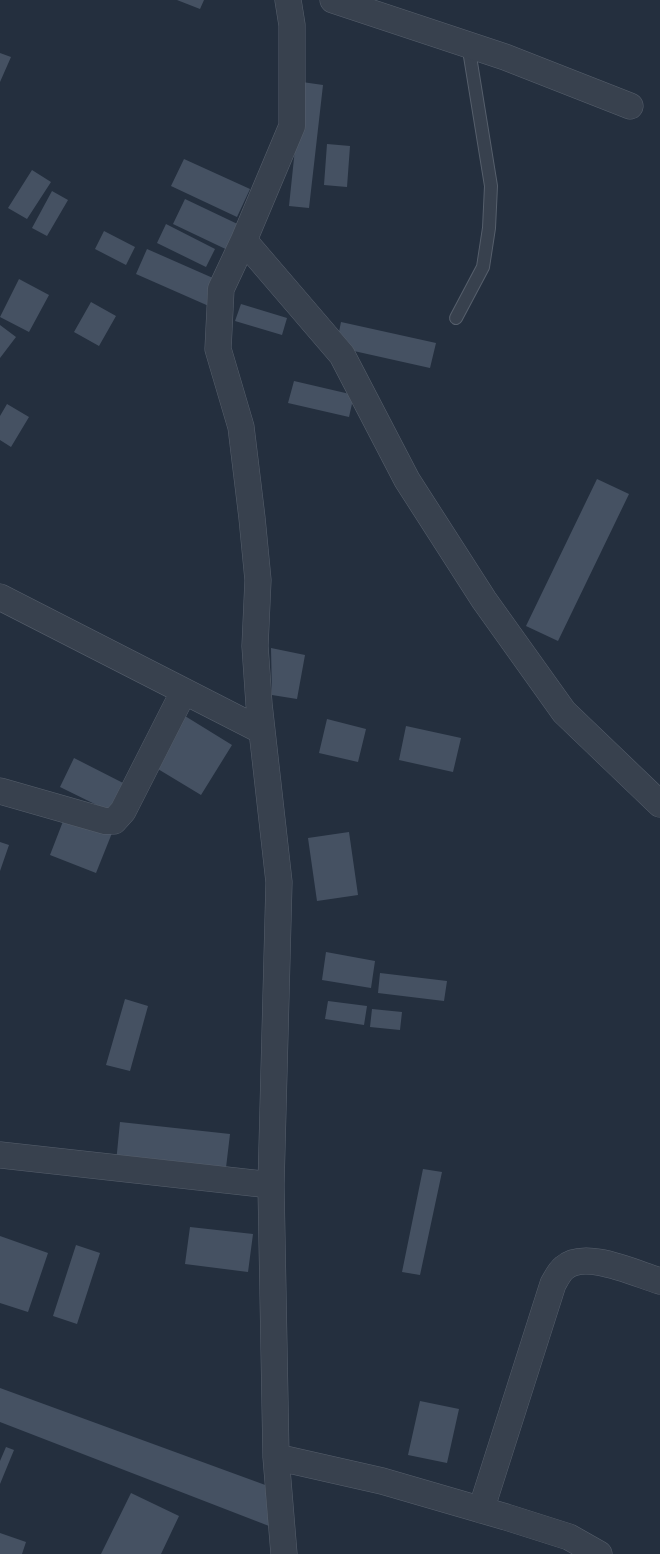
<!DOCTYPE html>
<html>
<head>
<meta charset="utf-8">
<style>
  body { margin:0 }
  canvas { display:block; background:#242f3e }
</style>
</head>
<body>
<canvas width="660" height="1554"></canvas>
<script>
const g = document.querySelector('canvas').getContext('2d');
g.lineJoin = 'round';
function fill(path, color) {
  g.fillStyle = color;
  g.fill(path, 'evenodd');
}
function trace(path, color, width, dash) {
  g.strokeStyle = color;
  g.lineWidth = width;
  g.lineCap = dash ? 'butt' : 'round';
  g.setLineDash(dash || []);
  g.stroke(path);
}
const building = new Path2D(`
  M177,0H204L200,9Z
  M0,53L11,57L0,82Z
  M302,82L323,85L309,208L289,206Z
  M327,144L350,146L347,187L324,185Z
  M184,159L250,189L237,217L171,186Z
  M32,170L51,182L27,219L8,208Z
  M52,191L68,200L47,236L32,228Z
  M185,199L248,229L236,254L173,224Z
  M166,224L215,249L206,267L157,243Z
  M104,231L135,247L126,265L95,249Z
  M147,249L222,282L211,307L136,274Z
  M19,279L49,295L29,332L0,317Z
  M91,302L116,316L99,346L74,332Z
  M241,304L287,318L282,335L235,321Z
  M341,322L436,343L430,368L336,347Z
  M0,325L16,337L0,358Z
  M294,381L354,395L349,417L288,403Z
  M7,404L29,417L11,447L0,440V416Z
  M597,479L629,494L558,641L526,626Z
  M271,648L305,655L297,699L272,695Z
  M185,716L232,745L201,795L153,766Z
  M327,719L366,729L358,762L319,753Z
  M406,726L461,738L453,772L399,760Z
  M74,758L127,785L113,813L60,787Z
  M67,811L114,828L96,873L50,855Z
  M349,832L358,895L317,901L308,838Z
  M0,842L9,845L0,871Z
  M326,952L375,961L371,988L322,980Z
  M380,973L447,981L444,1001L378,993Z
  M125,999L148,1006L130,1071L106,1065Z
  M328,1001L367,1006L364,1025L325,1019Z
  M372,1009L402,1012L400,1030L370,1027Z
  M120,1122L230,1134L225,1176L116,1163Z
  M423,1169L442,1172L420,1275L402,1272Z
  M190,1227L253,1234L248,1272L185,1264Z
  M0,1236L48,1253L28,1312L0,1303Z
  M76,1245L100,1253L77,1324L53,1316Z
  M0,1388L268,1486L269,1526L0,1422Z
  M420,1401L459,1409L447,1463L408,1455Z
  M6,1447L14,1450L0,1484V1461Z
  M131,1493L179,1516L161,1554H101Z
  M0,1533L26,1542L22,1554H0Z`);
const service = new Path2D(`
  M456,318L483,267L489,228L491,186L468,44`);
const minor = new Path2D(`
  M288,0L292,25V126L244,240L246,243L342,355L407,480L484,600L564,712L660,804
  M333,0L505,57L630,106
  M244,240L221,289L218,349L241,427L252,518L258,580L255,646L259,704L279,882L271,1185L276,1457L284,1554
  M0,597L262,731
  M0,791L105,821H114L123,811L184,691
  M0,1155L271,1185
  M276,1457L382,1481L506,1517L569,1537L599,1554
  M481,1510L553,1284C556,1279 559,1272 564,1268C585,1249 636,1274 660,1281`);
fill(building, '#455162');
trace(service, '#565f6c', 14);
trace(minor, '#565f6c', 27);
trace(service, '#38414e', 12);
trace(minor, '#38414e', 26);
</script>
</body>
</html>
